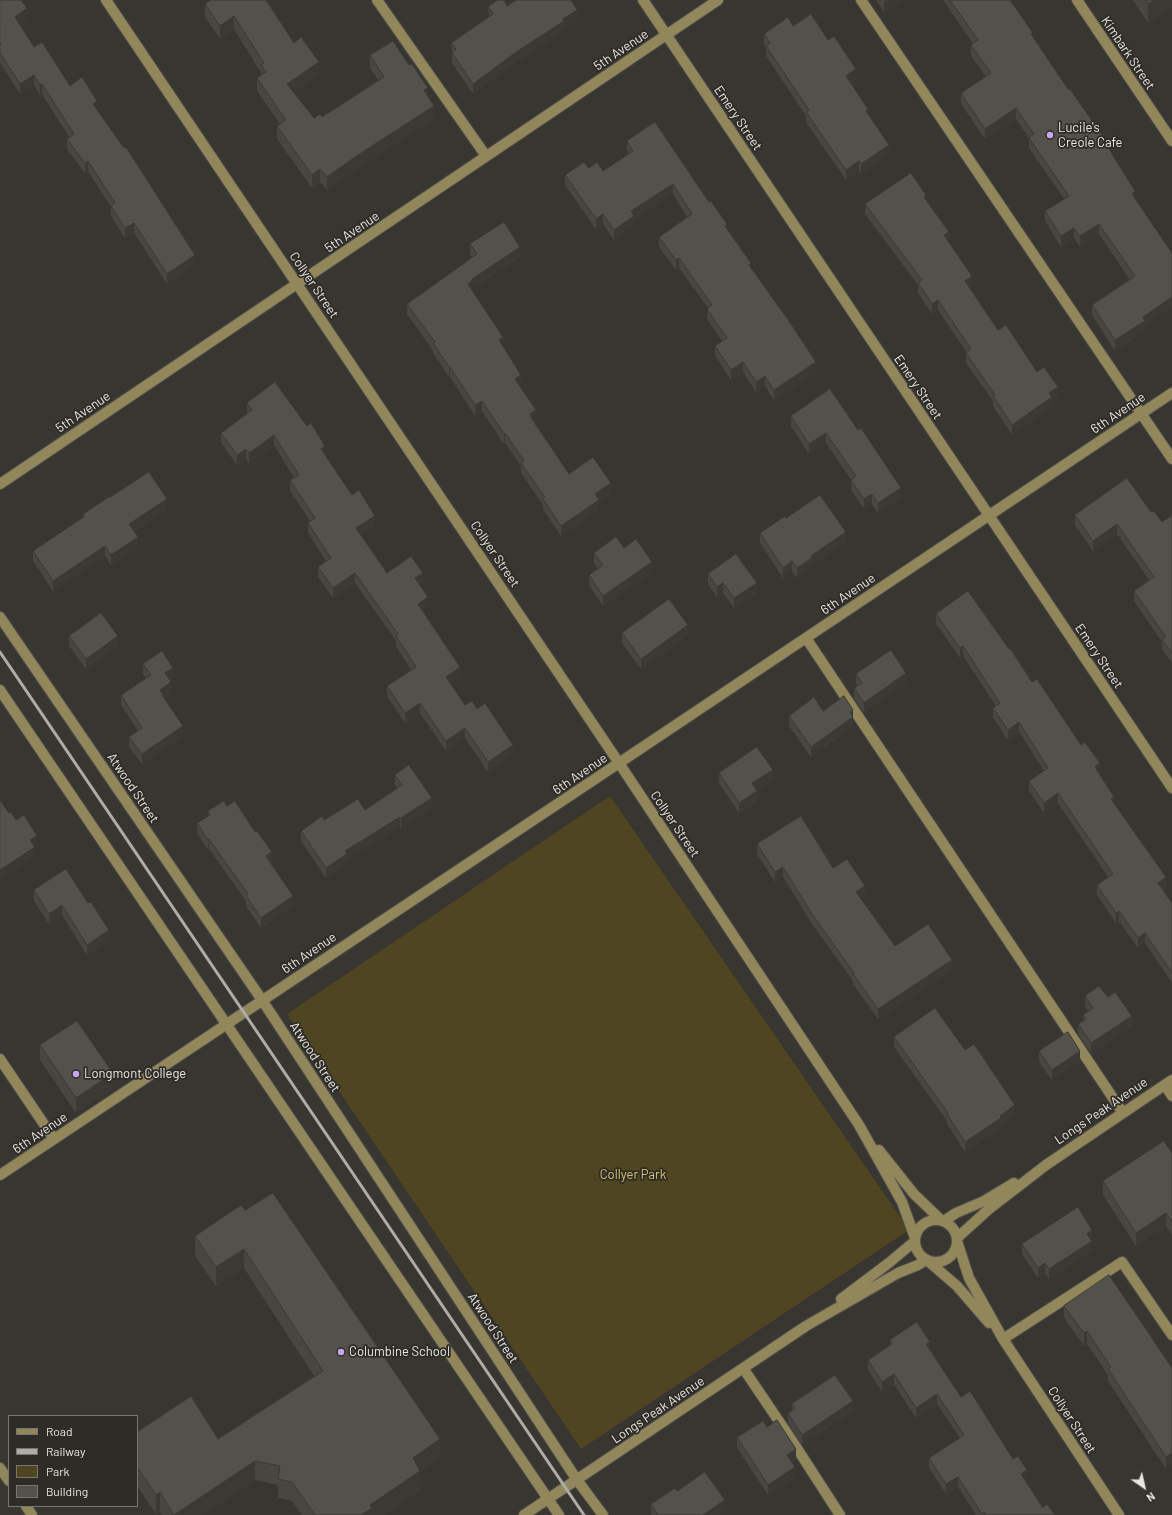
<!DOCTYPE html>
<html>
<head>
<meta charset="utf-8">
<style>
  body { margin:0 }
  #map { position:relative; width:1172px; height:1515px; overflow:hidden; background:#383631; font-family:Barlow,sans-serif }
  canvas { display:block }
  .legend { position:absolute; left:8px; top:1415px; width:130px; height:92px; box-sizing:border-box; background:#2e2c27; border:1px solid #787672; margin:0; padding:5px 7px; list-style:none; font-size:12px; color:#e7e6e2 }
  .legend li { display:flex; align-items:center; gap:8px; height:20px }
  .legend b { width:20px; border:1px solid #787672 }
  .north { position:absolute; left:1124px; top:1467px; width:40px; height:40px; -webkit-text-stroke:3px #2e2c27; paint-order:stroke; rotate:146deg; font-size:11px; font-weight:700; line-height:16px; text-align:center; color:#e7e6e2 }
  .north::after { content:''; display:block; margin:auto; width:14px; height:18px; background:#e7e6e2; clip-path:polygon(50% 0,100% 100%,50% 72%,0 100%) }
</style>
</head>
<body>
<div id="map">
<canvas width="1172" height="1515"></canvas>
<ul class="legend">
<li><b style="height:5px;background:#92865b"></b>Road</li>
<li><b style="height:5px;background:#adaca7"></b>Railway</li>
<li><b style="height:11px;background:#4f4521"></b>Park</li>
<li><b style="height:11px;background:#53514b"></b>Building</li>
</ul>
<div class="north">N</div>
</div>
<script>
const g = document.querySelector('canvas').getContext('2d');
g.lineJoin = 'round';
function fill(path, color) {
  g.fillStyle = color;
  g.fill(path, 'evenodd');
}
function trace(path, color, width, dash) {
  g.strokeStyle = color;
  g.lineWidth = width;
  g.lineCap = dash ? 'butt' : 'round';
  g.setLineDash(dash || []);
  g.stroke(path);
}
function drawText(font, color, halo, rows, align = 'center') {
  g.font = font + ' Barlow,sans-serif';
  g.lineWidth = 3.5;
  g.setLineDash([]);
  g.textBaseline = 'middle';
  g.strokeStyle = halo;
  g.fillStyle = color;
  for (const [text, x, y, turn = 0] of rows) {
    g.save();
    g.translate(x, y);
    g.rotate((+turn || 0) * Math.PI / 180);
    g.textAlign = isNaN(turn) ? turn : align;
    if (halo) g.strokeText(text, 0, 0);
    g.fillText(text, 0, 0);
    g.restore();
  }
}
const green = new Path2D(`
  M610,796L909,1230L581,1449L287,1014Z`);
const minor = new Path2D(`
  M106,0L619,763L859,1125L902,1202L915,1238
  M377,0L486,156
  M643,0L1172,788
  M861,0L1172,459
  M1077,0L1172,141
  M0,484L718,0
  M0,617L262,1000L577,1480L603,1515
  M806,638L1123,1113
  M0,690L559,1515
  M0,1059L54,1139
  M1165,1085L1172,1096
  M879,1150L914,1194L941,1220
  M0,1175L619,763L1172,393
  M915 1241a21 21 0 1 1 42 0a21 21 0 1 1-42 0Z
  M944,1221L956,1213L984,1201L1014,1183
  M957,1238L989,1209L1046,1165L1172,1080
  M957,1241L969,1278L1003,1339L1119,1515
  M928,1261L957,1286L989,1323
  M841,1299L890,1262L915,1241
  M1003,1339L1122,1262L1172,1335
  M743,1368L791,1439L840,1515
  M0,1468L9,1481
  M26,1506L32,1515
  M524,1515L806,1326L898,1273L918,1265L926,1260`);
const rail = new Path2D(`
  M0,652L584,1515`);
const wall = new Path2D(`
  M0,0L27,19L19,24L34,47L70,86L97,110L195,265L167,284L134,233L125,238L111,216V207L88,171L85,173L67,149V139L69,137L42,94L40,95L34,85L20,94L0,63Z
  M269,0V4L294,43L319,75L294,92L314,118L322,117L378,80L370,68V55L428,97L434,119L358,168L327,190L320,182L312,188L277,139V126L280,124L257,91V78L261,75V73L234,29L220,39L205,17V4Z
  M876,0H903L884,12Z
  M943,0H1010L1033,37L1111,152L1135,199L1145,331L1115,351L1092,315V305L1130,280L1099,234L1080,247L1074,238L1061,247L1045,221V211L1064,199L1029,148V138L1016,119L985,139L961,104V93L986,77L971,56V45L973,44Z
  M1133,0H1172V7L1148,23Z
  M507,6L577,20L564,28V31L519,60L473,94L452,63L451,43L489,18L488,7Z
  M793,26L828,40L856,79L851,83L868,114L889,155L861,174L859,171L846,180L806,122V116L766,56V47L764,44V34Z
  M627,141L727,230L816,372L774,400L765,386L756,392L743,372L731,380L715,356V346L722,341L707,319L708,308L679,268L676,270L659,247V237L687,217L673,194L634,219V226L614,240L603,224L596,229L565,185V175L589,168L603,171L629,154L627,151Z
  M926,200L972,286L969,288L998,330L1037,372L1058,397L1052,401V407L1012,435L993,406V401L966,363V353H967L938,310L932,314L918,293V285L865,214V204Z
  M470,244L520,257L472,289V290L503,347L521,385L519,386L536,420L534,422L569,474L611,493L599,502V510L561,536L543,509V505L521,473V466L505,443L504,444L482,411L475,416L450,377H449L433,353V351L407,314V304L472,258L470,254Z
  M830,389L901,498L878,513L872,504L864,509L851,490V480L826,443L809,454L791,426V416Z
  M247,403L325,455L352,495L375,526L360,535L387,573L423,583L420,585L428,607L423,611L460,677L450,683L465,705L477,709L513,755L488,772L465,738L446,751L420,713L405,723L387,696V686L411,670L396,646V641L355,583L333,598L318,577V567L326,561L308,533V523L310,521L290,491V480L294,478L274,445L249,463L246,459L237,465L221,443V433L247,414Z
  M110,497L167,509L134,531L138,547L111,565L105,556L53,591L33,561V551L83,518V514Z
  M1151,512L1162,522L1172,515V663L1162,649V642L1134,601V591L1149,580L1117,534L1093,551L1075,525V515Z
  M786,518L846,542L812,566V568L797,578L792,571L783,578L760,543V533Z
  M624,548L652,572L603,606L589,585V575L598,569L594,563V553Z
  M708,574L757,593L734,608L723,593L717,597L708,584Z
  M936,614L1032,682L1100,773L1099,774L1114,803L1166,887L1163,890L1172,903V983L1145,943L1138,948L1119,921L1116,923L1097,895V885L1108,877L1058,803L1044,813L1029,791V781L1044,771L1019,732L1008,740L993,718V708L996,706L963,656L960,658L936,624Z
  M622,633L688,635L641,669L622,643Z
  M69,636L118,646L86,669L69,646Z
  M143,664L173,678L170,680L171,692L164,698L183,736L142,764L129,747V737L138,731L121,705V695L146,678L143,674Z
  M856,674L906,683L864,713L854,698V688L857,686L856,684Z
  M823,711L853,717V727L811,757L789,726V716Z
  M719,773L773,780L757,790V801L739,813L719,783Z
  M395,775L432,808L401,828L400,827L347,859V864L326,878L301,841V831L324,820L365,810L397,788L395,785Z
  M227,806L272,862L270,863L293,906L261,928L246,906V901L209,849L208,850L197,833V823L208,816V811Z
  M757,844L833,868L865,896L861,899L895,946L952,970L878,1019L853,984V981L812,924L783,877L775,882L757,854Z
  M66,869L109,940L87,955L62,915L49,924L34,901V890Z
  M1085,996L1108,997L1132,1026L1091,1053L1078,1034V1024L1083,1021V1015L1088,1011L1085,1006Z
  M894,1037L965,1050L1015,1116L1001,1125V1128L965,1152L947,1124V1121L894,1047Z
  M40,1045L113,1088L76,1113L40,1060Z
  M1039,1051L1080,1061L1052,1080L1039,1062Z
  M1172,1153V1235L1166,1226L1136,1246L1103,1195V1181Z
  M241,1205L440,1458L420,1472V1490L384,1515H302L292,1501L278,1498V1485L255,1480L203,1515H162L160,1512L156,1514L137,1486V1432L218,1439L314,1376L244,1268L216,1286L195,1256V1236Z
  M1092,1240L1091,1241L1092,1251L1049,1279L1045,1273L1038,1278L1022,1254V1244Z
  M1064,1306L1172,1368L1166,1469L1108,1381V1375L1087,1344L1084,1346L1064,1318Z
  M890,1340L930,1349L961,1397L1027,1480L1026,1481L1043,1508L1055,1515H976L958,1487L946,1494L929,1468V1458L960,1438L937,1404L916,1418L894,1384L882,1392L868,1370V1360L890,1345Z
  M792,1404L853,1411L802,1445L788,1423V1413L792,1411Z
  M767,1427L796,1459L792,1462L795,1477L768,1495L737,1448V1437Z
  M677,1491L725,1510L718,1515H651V1504Z`);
const shadedWall = new Path2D(`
  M263,0H269V4L263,8Z
  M886,0H903L884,12V1Z
  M1155,0H1172V7L1148,23V4Z
  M27,8V19L15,27V17Z
  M577,10V20L564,28V31L519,60L473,94V84L519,50L563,19Z
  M234,16V29L220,39V26Z
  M319,62V75L287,97V84Z
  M856,69V79L846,86V76Z
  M34,75V85L20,94V84Z
  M42,84V94L40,95V85Z
  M428,88V101L424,90Z
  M97,101V111L93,104Z
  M434,106V119L358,168L327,190V177L358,155Z
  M1016,108V119L985,139V129Z
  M889,145V155L861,174V164Z
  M88,161V171L85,173V163Z
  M859,161V171L846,180V170Z
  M320,169V182L312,188V175Z
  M673,184V194L634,219V226L614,240V230L631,211Z
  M1135,191V202L1132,194Z
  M603,214V224L596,229V219Z
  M134,223V233L125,238V228Z
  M727,224V234L725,226Z
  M1099,224V234L1080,247V236Z
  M1074,228V238L1061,247V236Z
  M949,232V242L944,245V235Z
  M520,247V257L472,289V290L468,294V284L472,279Z
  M195,255V265L167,284V274Z
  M679,258V268L676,270V260Z
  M972,276V286L965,291V281Z
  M1172,297V308L1145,326V331L1115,351V340L1143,317Z
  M938,300V310L932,314V304Z
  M503,337V347L499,340Z
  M743,362V372L731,380V370Z
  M816,362V372L774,400V390Z
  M450,367V377H449V367Z
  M521,375V385L515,389V379Z
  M765,376V386L756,392V382Z
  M1058,387V397L1052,401V407L1012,435V425L1049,393Z
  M482,401V411L475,416V405Z
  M536,410V420L530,424V414Z
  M505,433V443L504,444V434Z
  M826,433V443L809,454V444Z
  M274,435V445L249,463V453Z
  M325,446V456L321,449Z
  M246,449V459L237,465V455Z
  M611,483V493L599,502V510L561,536V526L595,494Z
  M901,488V498L878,513V503Z
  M872,494V504L864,509V499Z
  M167,499V509L129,534V524Z
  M375,516V526L356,538V528Z
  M1117,524V534L1093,551V541Z
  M846,532V542L812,566V568L797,578V568L811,556Z
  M138,537V547L111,565V555Z
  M105,546V556L53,591V581Z
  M792,561V571L783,578V568Z
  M652,562V572L603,606V596Z
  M355,573V583L333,598V588Z
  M423,573V583L415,588V578Z
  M723,583V593L717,597V587Z
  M757,583V593L734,608V598Z
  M428,597V607L418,614V604Z
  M688,625V635L641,669V659Z
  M118,636V646L86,669V659Z
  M963,646V656L960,658V648Z
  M460,667V677L446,687V677Z
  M173,668V678L165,683V673Z
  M906,673V683L864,713V703Z
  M171,682V692L163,698L160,690Z
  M420,703V713L405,723V713Z
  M853,710V727L811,757V747Z
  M1019,722V732L1008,740V730Z
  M183,726V736L142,764V754Z
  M465,728V738L446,751V741Z
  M513,745V755L488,772V762Z
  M1100,763V773L1095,777V767Z
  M773,770V780L752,793V783Z
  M757,791V801L739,813V803Z
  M1058,793V803L1044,813V803Z
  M1114,797V807L1111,799Z
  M432,798V808L401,828V818Z
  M400,817V827L347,859V864L326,878V868L345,851Z
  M37,836V846L30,850V840Z
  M209,839V849L208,850V840Z
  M35,847V857L0,880V870Z
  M272,852V862L266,866V856Z
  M783,867V877L775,882V872Z
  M1166,877V887L1158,893V883Z
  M865,886V896L856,902V892Z
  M293,896V906L261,928V918Z
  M62,905V915L49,924V914Z
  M1119,911V921L1116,923V913Z
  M109,930V940L87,955V945Z
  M1145,933V943L1138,948V938Z
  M952,960V970L878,1019V1009Z
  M1132,1016V1026L1091,1053V1043Z
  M1080,1051V1061L1052,1080V1070Z
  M113,1073V1088L76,1113V1098Z
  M1015,1105V1116L1001,1125V1128L965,1152V1142L1000,1116Z
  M1166,1213V1226L1136,1246V1233Z
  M1092,1230V1240L1087,1244V1234Z
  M1092,1241V1251L1049,1279V1269Z
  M244,1249V1268L216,1286V1267Z
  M1045,1263V1273L1038,1278V1268Z
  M1087,1331V1344L1084,1346V1333Z
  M930,1342V1352L926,1344Z
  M894,1374V1384L882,1392V1382Z
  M937,1394V1404L916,1418V1408Z
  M853,1401V1411L802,1445V1435Z
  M440,1439V1458L420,1472V1490L384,1515H361L413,1458Z
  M796,1449V1459L787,1465V1455Z
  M1172,1453V1465L1166,1469V1457Z
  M255,1461V1480L203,1515H174Z
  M795,1467V1477L768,1495V1485Z
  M1027,1470V1480L1021,1484V1474Z
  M958,1477V1487L946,1494V1484Z
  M160,1492V1512L156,1514V1495Z
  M725,1500V1510L718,1515H703Z`);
const building = new Path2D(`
  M0,0H21L27,8L15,17L34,47L42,42L70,86L82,77L97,101L93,104L124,148L126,147L195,255L167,274L134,223L125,228L111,206L115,203L88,161L85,163L67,139L74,134L42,84L40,85L34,75L20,84L0,53V45L1,44L0,43Z
  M211,0H266L294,43L301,37L319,62L287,84L314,118L320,114L322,117L384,77L370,55L393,41L409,65L412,64L428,88L424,90L434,106L358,155L327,177L320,169L312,175L277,126L286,120L257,78L266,72L261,65L264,63L234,16L220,26L205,4Z
  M498,0H504L507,6L516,0H571L577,10L563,19L564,21L519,50L473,84L452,53L456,49L451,43L493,14L488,7Z
  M950,0H1010L1033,33L1031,34L1068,89H1070L1111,148L1109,149L1135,191L1132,194L1172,253V297L1143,317L1145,321L1115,340L1092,305L1135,276L1099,224L1080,236L1074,228L1061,236L1045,211L1069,196L1029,138L1034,134L1016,108L985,129L961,93L991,73L971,45L978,40Z
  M1146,0H1155L1148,4Z
  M811,14L828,40L834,36L856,69L846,76L868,109L866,111L889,145L861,164L859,161L846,170L806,112L809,110L766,46L770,43L764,34L788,17L793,26Z
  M655,122L709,202L711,201L727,224L725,226L751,263L749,265L789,321L816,362L774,390L765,376L756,382L743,362L731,370L715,346L727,338L707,309L712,305L679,258L676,260L659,237L692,214L673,184L631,211L634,216L614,230L603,214L596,219L565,175L584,162L589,168L597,162L603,171L633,151L627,141Z
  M911,173L926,195L924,197L949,232L944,235L972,276L965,281L998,330L1006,325L1037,372L1044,367L1058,387L1049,393L1052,397L1012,425L993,396L995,395L966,353L971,349L938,300L932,304L918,283L922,280L865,204Z
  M504,222L520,247L472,279V280L468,284L503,337L499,340L521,375L515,379L536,410L530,414L532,419L569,474L593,457L611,483L595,494L599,500L561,526L543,499L545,497L521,463L524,461L505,433L504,434L482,401L475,405L450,367H449L433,343L435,342L407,304L477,254L470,244Z
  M275,382L307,426L311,423L325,446L321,449L352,495L359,490L375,516L356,528L387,573L411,556L423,573L415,578L428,597L418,604L460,667L446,677L465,705L472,701L477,709L485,703L513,745L488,762L465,728L446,741L420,703L405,713L387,686L416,667L396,636L398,634L355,573L333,588L318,567L331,558L308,523L315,518L290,480L299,475L274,435L249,453L246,449L237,455L221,433L252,410L247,403Z
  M830,389L858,430L861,428L901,488L878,503L872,494L864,499L851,480L856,476L826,433L809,444L791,416Z
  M149,472L167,499L129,524L138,537L111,555L105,546L53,581L33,551L85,516L83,514L110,496V497Z
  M1127,478L1151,512L1154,511L1162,522L1172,515V653L1162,639L1166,637L1134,591L1154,577L1117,524L1093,541L1075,515Z
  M820,495L846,532L811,556L812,558L797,568L792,561L783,568L760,533L785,516L786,518Z
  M616,537L624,548L636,539L652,562L603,596L589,575L603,565L594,553Z
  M736,554L757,583L734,598L723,583L717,587L708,574Z
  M968,591L1009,649L1010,648L1032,682L1037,679L1081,745L1085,742L1100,763L1095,767L1114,797L1111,799L1166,877L1158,883L1172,903V973L1145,933L1138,938L1119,911L1116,913L1097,885L1113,874L1058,793L1044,803L1029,781L1048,768L1019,722L1008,730L993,708L1000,703L963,646L960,648L936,614Z
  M669,599L688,625L641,659L622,633Z
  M101,613L118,636L86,659L69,636Z
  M891,650L906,673L864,703L854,688L862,683L856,674Z
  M162,651L173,668L165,673L171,682L160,690L163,694L162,695L183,726L142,754L129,737L142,728L121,695L151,675L143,664Z
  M844,696L853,710L850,712L853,717L811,747L789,716L814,697L823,711Z
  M757,747L773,770L752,783L757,791L739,803L719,773Z
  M409,765L432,798L401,818L400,817L345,851L347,854L326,868L301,831L322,816L324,820L358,799L365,810L402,785L395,775Z
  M0,800L9,813L11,812L16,820L24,815L37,836L30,840L35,847L0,870Z
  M224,801L227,806L235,801L255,832L257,831L272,852L266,856L293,896L261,918L246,896L248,894L209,839L208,840L197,823L210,815L208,811Z
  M801,816L833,868L847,859L865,886L856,892L895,946L928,924L952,960L878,1009L853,974L854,973L812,914L783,867L775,872L757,844Z
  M66,869L88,903L91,902L109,930L87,945L62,905L49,914L34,890Z
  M1099,986L1108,997L1115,992L1132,1016L1091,1043L1078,1024L1086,1019L1083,1015L1093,1008L1085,996Z
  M935,1008L965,1050L974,1044L1015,1105L1000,1116L1001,1118L965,1142L947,1114L948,1113L894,1037Z
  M77,1021L113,1073L76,1098L40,1045Z
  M1068,1032L1080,1051L1052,1070L1039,1051Z
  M1164,1141L1172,1153V1222L1166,1213L1136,1233L1103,1181Z
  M273,1193L440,1439L413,1458L420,1471L370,1505L372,1508L361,1515H315L292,1482L278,1479L280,1466L255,1461L174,1515L160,1492L156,1495L137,1467V1463L138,1462L137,1461V1432L191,1396L218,1439L323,1371L244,1249L216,1267L195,1236L241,1205L245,1210Z
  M1078,1207L1092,1230L1087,1234L1092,1241L1049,1269L1045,1263L1038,1268L1022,1244Z
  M1109,1275L1150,1335L1172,1368V1453L1166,1457L1108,1369L1111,1367L1087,1331L1084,1333L1064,1306Z
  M917,1322L930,1342L926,1344L961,1397L970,1391L1013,1459L1018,1456L1027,1470L1021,1474L1043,1508L1047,1504L1055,1515H986L984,1512L982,1514L958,1477L946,1484L929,1458L964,1435L937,1394L916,1408L894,1374L882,1382L868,1360L892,1344L890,1340Z
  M835,1375L853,1401L802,1435L788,1413L795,1409L792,1404Z
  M777,1420L796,1449L787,1455L795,1467L768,1485L737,1437L763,1421L767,1427Z
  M705,1472L725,1500L703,1515H658L651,1504L675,1488L677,1491Z`);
const markers = [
  [1050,135,4,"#c7a6ef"],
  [76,1074,4,"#c7a6ef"],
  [341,1352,4,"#c7a6ef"]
];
const streetNames = [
  ["5th Avenue",621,50,-34],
  ["Kimbark Street",1128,53,56],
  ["Emery Street",738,118,56],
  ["5th Avenue",352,232,-34],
  ["Collyer Street",314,285,56],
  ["Emery Street",918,387,56],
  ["5th Avenue",83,412,-34],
  ["6th Avenue",1118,413,-34],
  ["Collyer Street",495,554,56],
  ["6th Avenue",848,594,-34],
  ["Emery Street",1099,656,56],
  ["6th Avenue",580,774,-34],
  ["Atwood Street",133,788,56],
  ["Collyer Street",675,824,56],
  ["6th Avenue",309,953,-34],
  ["Atwood Street",315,1057,57],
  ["Longs Peak Avenue",1101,1111,-34],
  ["6th Avenue",40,1133,-34],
  ["Atwood Street",493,1328,57],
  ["Longs Peak Avenue",658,1410,-34],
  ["Collyer Street",1072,1420,57]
];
const poiNames = [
  ["Lucile's",1058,128],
  ["Creole Cafe",1058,143],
  ["Longmont College",84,1074],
  ["Columbine School",349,1352]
];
const parkNames = [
  ["Collyer Park",633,1175]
];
fill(green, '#4f4521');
trace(minor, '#54524d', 12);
trace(minor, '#92865b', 10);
trace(rail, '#adaca7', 3);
fill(wall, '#474640');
fill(shadedWall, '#3a3934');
fill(building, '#53514b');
trace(building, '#3a3934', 1);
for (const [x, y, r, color] of markers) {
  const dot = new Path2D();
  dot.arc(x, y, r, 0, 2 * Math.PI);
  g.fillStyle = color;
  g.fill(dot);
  trace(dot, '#2e2c27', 1.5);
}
drawText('13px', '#e7e6e2', '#2e2c27', streetNames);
drawText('13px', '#e7e6e2', '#2e2c27', poiNames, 'left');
drawText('13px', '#d6c06c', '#2e2c27', parkNames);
</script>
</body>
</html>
